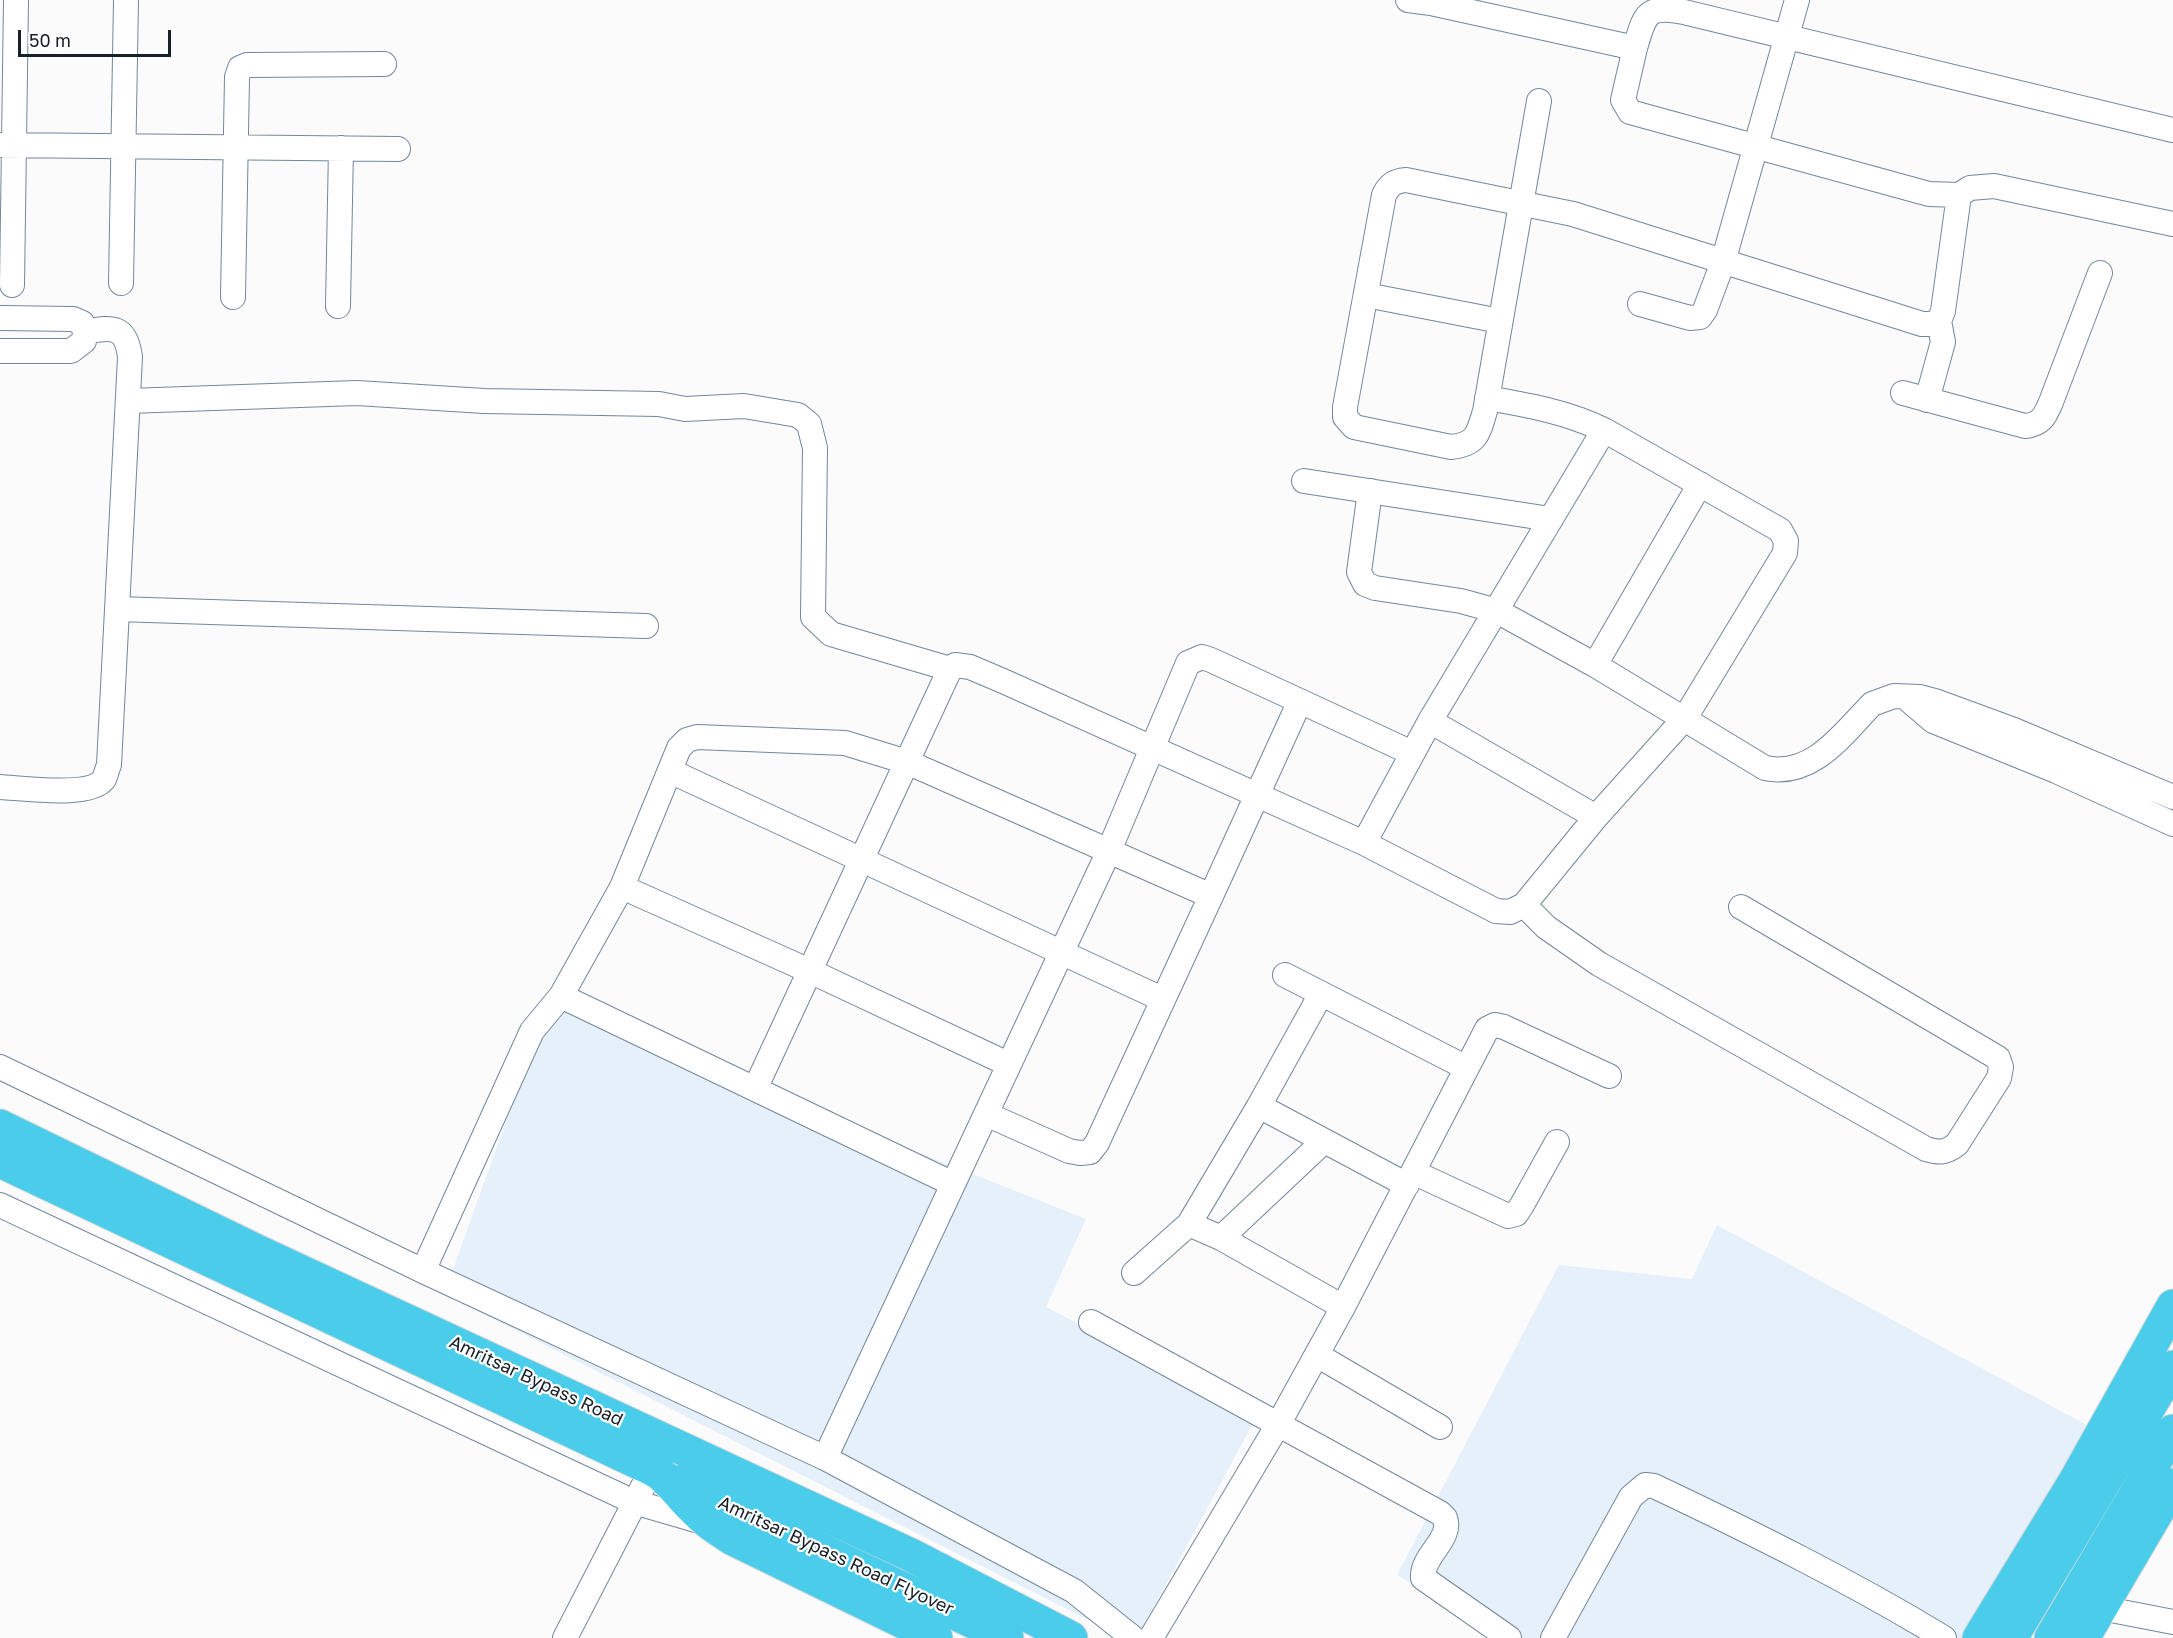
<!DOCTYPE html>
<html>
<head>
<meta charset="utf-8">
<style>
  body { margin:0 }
  #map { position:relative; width:2173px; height:1638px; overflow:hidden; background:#fbfbfb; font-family:"Golos Text",sans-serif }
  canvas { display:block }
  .scale { position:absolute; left:18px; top:30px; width:153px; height:27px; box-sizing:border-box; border:3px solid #182029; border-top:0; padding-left:8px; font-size:18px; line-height:21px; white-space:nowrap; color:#182029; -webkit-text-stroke:4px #fff; paint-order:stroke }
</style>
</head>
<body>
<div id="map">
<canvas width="2173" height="1638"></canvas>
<div class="scale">50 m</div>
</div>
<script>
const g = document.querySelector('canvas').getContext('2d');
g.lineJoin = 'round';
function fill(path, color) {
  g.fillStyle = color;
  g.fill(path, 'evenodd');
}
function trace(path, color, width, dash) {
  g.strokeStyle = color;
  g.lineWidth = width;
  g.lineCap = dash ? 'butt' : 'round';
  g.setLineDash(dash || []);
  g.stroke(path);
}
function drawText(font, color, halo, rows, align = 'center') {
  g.font = font + ' "Golos Text",sans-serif';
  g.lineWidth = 4.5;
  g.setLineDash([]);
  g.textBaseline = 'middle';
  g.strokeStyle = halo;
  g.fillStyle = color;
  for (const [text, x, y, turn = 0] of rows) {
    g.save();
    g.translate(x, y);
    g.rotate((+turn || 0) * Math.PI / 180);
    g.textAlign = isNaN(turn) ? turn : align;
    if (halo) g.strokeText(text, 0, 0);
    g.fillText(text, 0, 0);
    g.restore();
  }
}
const built = new Path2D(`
  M548,1005L1086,1219L1046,1307L1257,1416L1137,1638H1124L444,1294Z
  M1717,1225L2105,1435L1986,1638H1502L1397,1575L1559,1265L1692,1279Z`);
const minor = new Path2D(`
  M1408,0L1431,3
  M1431,0V3L1635,48C1645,14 1646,5 1684,12L2173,130
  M1635,48L1623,100L1630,112L1929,194L1959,195
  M1539,101L1485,411C1478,434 1477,444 1451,447L1354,427L1345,417V407L1384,195C1389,185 1394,181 1406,180L1573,214L1922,324H1931L1939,321L1943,311L1959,195L1970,188L1994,186L2173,224
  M0,145L398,149
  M121,283L126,0
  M12,285L16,0
  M1366,295L1500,321
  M233,297L237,77L240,68L247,65L384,64
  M1640,304L1690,318L1700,317L1705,310L1723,262L1797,0
  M338,306L341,148
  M0,318L73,319L82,323L85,332L84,341L71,351H0
  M1903,393L2025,426C2042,424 2045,416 2051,402L2100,273
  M1487,398C1528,405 1567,412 1604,430L1780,530L1786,541L1785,553L1685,718L1596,817L1524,905L1510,912L1496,911L1364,843L1430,721L1604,430
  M1927,400L1943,342L1939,321
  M128,401L357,393L484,401L659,404L685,409L744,406L798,415L809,424L815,448L813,617L831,634L950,669
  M1304,481L1550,519
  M1370,491L1359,572L1365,584L1375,588L1461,601L1497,611L1595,665L1765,768C1812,778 1842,735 1872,704L1894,696L1920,697L1935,701L2014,730L2173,797
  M117,609L646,626
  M1595,665L1700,484
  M1905,697L1933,721L2056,771L2173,824
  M1430,721L1596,817
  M670,771L1162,999
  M0,787C22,788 91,798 104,779C106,775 107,769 109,765L130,357C126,326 113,326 85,332
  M622,887L812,972L1008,1064
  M1211,896L1300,701
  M1524,905L1546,927L1599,964L1926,1149C1939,1153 1946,1153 1957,1144L1999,1078L2001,1067L1998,1058L1741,907
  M1285,975L1465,1067
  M561,996L951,1183
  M0,1067L423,1271L825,1458L1074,1591L1133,1638
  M755,1089L950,669L955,665L970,667L1003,681L1364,843
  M1259,1106L1407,1185
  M1413,1172L1508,1216L1516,1214L1522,1205L1557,1142
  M0,1205L634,1502L706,1523
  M1189,1224L1221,1238L1343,1307
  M1221,1238L1323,1142
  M423,1271L532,1031L561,996L622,887L679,748L687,740L697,737L845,743L907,762L1211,896L1097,1143L1090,1152L1080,1153L1069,1151L986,1114
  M1134,1273L1189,1224L1259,1106L1321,994
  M1091,1322L1440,1513L1445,1518C1453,1539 1421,1556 1423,1578L1509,1638
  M1317,1355L1440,1427
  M825,1458L1108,853L1188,663L1202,657L1211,660L1412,753
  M2101,1608L2173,1622
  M565,1638L652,1469
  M1151,1638L1279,1423L1343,1307L1487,1029L1495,1025L1504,1027L1609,1076
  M1553,1638L1631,1497L1645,1485L1654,1486C1753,1533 1850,1581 1944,1638`);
const highway = new Path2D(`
  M0,1126L257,1251L911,1555L1071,1638
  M0,1161L652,1469C670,1478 679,1496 694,1509C705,1521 719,1530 733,1539L936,1638
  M678,1482L1007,1638
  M1979,1638L2075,1481L2173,1306
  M2011,1638L2173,1367
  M2051,1638L2173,1431
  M2083,1638L2173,1485`);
const streetNames = [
  ["Amritsar Bypass Road",536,1381,25],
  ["Amritsar Bypass Road Flyover",836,1556,25]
];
fill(built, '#e5f0fb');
trace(minor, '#73879c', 26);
trace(highway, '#d5d7d8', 35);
trace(minor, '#fff', 24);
trace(highway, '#4acdeb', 33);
drawText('18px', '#182029', '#fff', streetNames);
</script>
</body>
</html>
